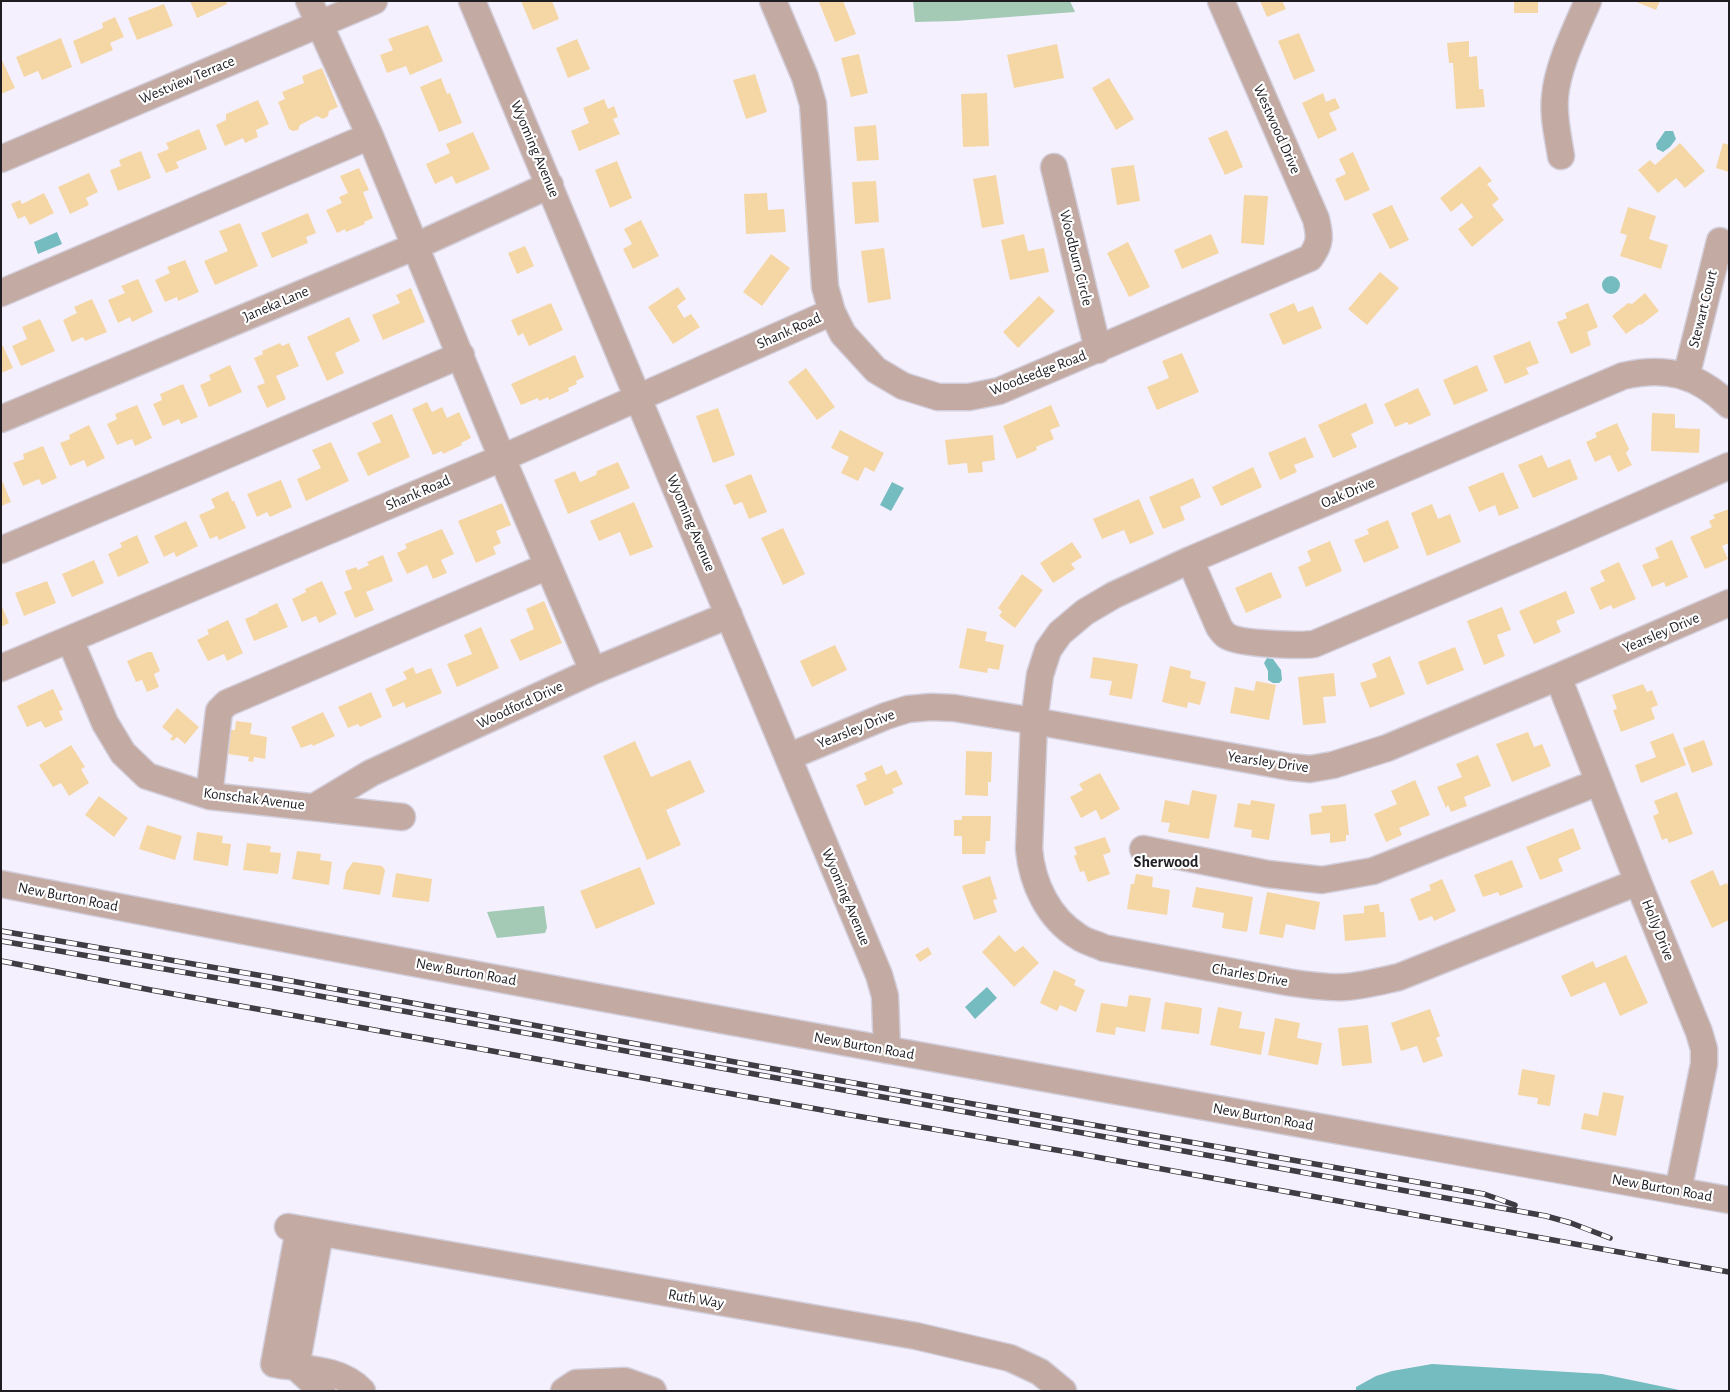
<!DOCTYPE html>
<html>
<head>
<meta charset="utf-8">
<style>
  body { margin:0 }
  #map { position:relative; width:1730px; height:1392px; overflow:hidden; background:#f5f0fe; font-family:"Alegreya Sans",sans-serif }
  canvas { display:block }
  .frame { position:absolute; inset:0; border:2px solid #1f1d22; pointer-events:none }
</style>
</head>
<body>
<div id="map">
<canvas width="1730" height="1392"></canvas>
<div class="frame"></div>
</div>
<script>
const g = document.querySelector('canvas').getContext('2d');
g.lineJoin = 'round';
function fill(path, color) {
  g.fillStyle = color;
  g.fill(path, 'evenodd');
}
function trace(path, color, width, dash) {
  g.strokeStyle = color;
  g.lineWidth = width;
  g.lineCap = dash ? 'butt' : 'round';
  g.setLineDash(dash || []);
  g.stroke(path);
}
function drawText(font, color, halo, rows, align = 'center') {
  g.font = font + ' "Alegreya Sans",sans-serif';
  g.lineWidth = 4.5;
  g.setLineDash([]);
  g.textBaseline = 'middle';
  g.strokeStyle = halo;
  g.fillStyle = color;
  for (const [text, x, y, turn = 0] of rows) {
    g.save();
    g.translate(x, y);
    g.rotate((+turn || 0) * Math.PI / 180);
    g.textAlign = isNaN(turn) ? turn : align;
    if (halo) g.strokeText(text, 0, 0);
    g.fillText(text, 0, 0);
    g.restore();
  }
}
const green = new Path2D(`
  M913,1H1070L1075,12L956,21L915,22Z
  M544,906L547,928L545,933L497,938L487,912Z`);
const water = new Path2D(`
  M1665,131H1673L1676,139L1670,147L1663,152L1657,149L1656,144Z
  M57,232L62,244L38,254L34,242Z
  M1602 285a9 9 0 1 1 18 0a9 9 0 1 1-18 0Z
  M892,482L904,488L891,511L880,505Z
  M1267,658L1273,659L1281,670L1282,680L1279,683H1273L1268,680V671L1264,663Z
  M987,987L997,998L975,1019L965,1007Z
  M1432,1364L1602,1374L1684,1391H1356V1387L1376,1376L1392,1371Z`);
const building = new Path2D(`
  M190,1H226L227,4L197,18Z
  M521,1H552L559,19L533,30Z
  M820,1H843L856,34L835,42L819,2Z
  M1260,1H1282L1286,9L1267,17Z
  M1514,1H1538V13H1514Z
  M1634,1H1660L1656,10Z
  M164,4L173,26L137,40L128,18Z
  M115,17L124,37L110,43L113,50L81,64L73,41L103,28L102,23Z
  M428,25L443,61L410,75L406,66L387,73L380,55L393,50L388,39Z
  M1299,33L1315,71L1294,80L1278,41Z
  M61,38L72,67L42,80L38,71L24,77L16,57Z
  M577,39L590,69L568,78L556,48Z
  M1469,41V57L1477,56L1479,89H1483L1485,107L1456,109L1453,63H1449L1447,43Z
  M1057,44L1064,78L1014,88L1007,55Z
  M859,54L868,93L851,97L841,58Z
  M1,58L15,88L1,94Z
  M322,68L338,107L329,111L328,116L323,119L317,116L300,125L298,130L293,131L289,129L278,102L285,99L282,92L304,83L302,76Z
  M755,74L767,112L746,119L733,80Z
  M441,78L447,94L450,93L462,123L439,132L420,87Z
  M1109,78L1134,119L1116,130L1092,88Z
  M987,93L989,146L963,147L961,94Z
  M1323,93L1326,102L1335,98L1340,108L1329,113L1337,130L1318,139L1302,103Z
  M604,99L608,109L614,106L618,117L613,119L620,134L579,151L571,131L589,123L583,108Z
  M258,100L269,124L256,130L258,137L245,143L243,138L225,146L216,125L226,120V114Z
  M876,125L879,160L857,161L854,127Z
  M199,129L207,149L176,162L179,168L166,173L157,154L169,149L166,143Z
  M1227,130L1243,167L1225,175L1208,138Z
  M473,132L490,169L456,184L452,176L435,184L426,164L450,153L446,144Z
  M1680,143L1705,171L1685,188L1676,178L1658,193L1638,170L1650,160L1655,165Z
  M1723,143L1729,145V172L1716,168Z
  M141,151L151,178L118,191L110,170L121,166L119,160Z
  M1353,152L1370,190L1345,201L1335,179L1346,174L1339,159Z
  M617,161L632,198L610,208L595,170Z
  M1134,165L1140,201L1117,205L1111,168Z
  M1480,166L1492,181L1487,184L1499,199L1492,205L1504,220L1472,247L1458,229L1473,217L1462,203L1451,212L1440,198Z
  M359,168L369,190L363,192L373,218L364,222L365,224L346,232L345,229L337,233L326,210L342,203L339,197L348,193L340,176Z
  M89,173L98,192L86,198L89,205L70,214L58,187Z
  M996,175L1004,224L982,228L973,179Z
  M876,181L879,222L855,224L852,182Z
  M44,193L54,213L30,225L25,216L18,219L11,204L20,200L22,204Z
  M767,193L768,210L784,209L786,232L746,234L744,194Z
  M1244,195L1268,196L1264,245L1241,243Z
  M1392,205L1409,240L1390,249L1372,214Z
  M1628,207L1656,216L1649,239L1668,245L1661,269L1620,256L1627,235L1620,233Z
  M308,213L316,233L306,237L308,243L272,258L261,233Z
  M641,220L659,256L633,269L623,249L632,244L624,229Z
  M240,223L258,266L215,285L204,261L228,251L219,231Z
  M1024,234L1028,251L1044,248L1049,272L1010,280L1001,240Z
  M1211,234L1219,253L1182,269L1174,250Z
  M1128,242L1150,287L1129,297L1107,253Z
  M525,246L534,266L517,274L508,253Z
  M884,248L891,299L868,303L861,251Z
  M771,254L790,268L762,306L743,292Z
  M185,260L199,292L178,301L177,297L165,302L155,280L170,273L167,267Z
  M1380,272L1399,288L1367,325L1348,309Z
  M138,279L153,312L132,322L130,317L118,323L108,300L125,293L121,286Z
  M678,287L686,299L677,306L684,318L691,314L700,327L673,344L648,307Z
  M411,288L425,322L383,340L372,315L400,303L396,295Z
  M1645,293L1659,311L1641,325L1640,324L1626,334L1612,316L1628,303L1632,304Z
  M1039,296L1055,311L1018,348L1003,332Z
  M92,299L107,332L85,341L83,337L72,342L63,320L77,313L74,307Z
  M551,303L563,330L529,346L523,333L518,336L511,320Z
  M1294,303L1298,312L1313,306L1322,328L1283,345L1269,314Z
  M1588,303L1598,327L1587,332L1591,345L1571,354L1557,322L1567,318L1565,313Z
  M349,317L360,341L335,353L344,373L327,381L307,337Z
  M40,319L55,351L21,366L12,346L27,339L22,327Z
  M1530,341L1539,363L1526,368L1529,374L1505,384L1493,356Z
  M280,343L282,346L289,343L299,366L276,376L286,399L267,408L257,386L265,383L254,358L263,354L262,351Z
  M1,346H3L13,368L1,373Z
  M1182,353L1199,392L1157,410L1147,387L1169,378L1162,361Z
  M575,355L584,377L576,381L577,384L568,388L569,391L549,400L548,397L539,401L538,398L521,405L511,384Z
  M230,365L242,392L209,407L200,385L211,380L209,375Z
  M1477,365L1488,391L1454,405L1443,380Z
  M806,368L835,407L817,420L788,382Z
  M183,384L198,417L181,424L179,419L163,426L153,404L162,400L160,394Z
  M1418,388L1431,415L1409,425L1407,422L1395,427L1384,404Z
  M427,402L432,412L442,407L447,418L459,412L471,438L461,443L462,445L443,454L442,451L433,455L412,409Z
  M1366,403L1374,423L1351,434L1357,447L1333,458L1318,425Z
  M137,405L152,438L135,446L132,439L117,445L107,424L117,419L115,414Z
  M1051,405L1060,426L1050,430L1054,439L1036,447L1037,450L1017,459L1003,426Z
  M718,408L735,455L713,463L696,416Z
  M1652,413L1675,414V428L1700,429L1699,453L1651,451Z
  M392,414L410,457L368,476L357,453L381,442L372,423Z
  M1617,423L1629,449L1626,453L1632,465L1618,472L1610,455L1595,462L1586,442L1597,437L1595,433Z
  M89,425L105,458L87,467L84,460L70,466L60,443L70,439L69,435Z
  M840,430L884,453L874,472L865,467L858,481L841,473L849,457L831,448Z
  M993,435L995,460L982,462L983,472L968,473L967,463L948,465L945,440Z
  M1305,437L1314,457L1294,465L1297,472L1280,480L1268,453Z
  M331,442L349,481L306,501L297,479L321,468L312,450Z
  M43,446L57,478L42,485L39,479L23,486L13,463L24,459L23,454Z
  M1542,455L1548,468L1570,459L1578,479L1533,498L1518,465Z
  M618,462L630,488L568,514L554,480L575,471L580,482L596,475L597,471Z
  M1253,467L1262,487L1221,506L1212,487Z
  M1503,472L1519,508L1499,516L1495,505L1479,512L1468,487Z
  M751,474L767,512L749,519L742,502L734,505L725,485Z
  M1,478L11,502L1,506Z
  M1193,478L1201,497L1180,507L1185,520L1163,529L1149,497Z
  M281,480L292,507L270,517L267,512L257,517L247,494Z
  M228,491L232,501H234L246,528L219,540L217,536L210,539L199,515L215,508L211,499Z
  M1139,499L1154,534L1130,544L1124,530L1102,539L1093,519Z
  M634,502L653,547L630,556L620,532L599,541L590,521Z
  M502,503L511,525L496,531L501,543L493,547L496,554L476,563L458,521Z
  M1432,504L1438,519L1450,514L1461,542L1427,556L1411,513Z
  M1729,509V543L1722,546L1728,559L1705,569L1690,537L1712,527L1709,521L1715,518L1713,515Z
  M1388,520L1399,548L1364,563L1354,540L1369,534L1367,529Z
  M186,521L198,546L176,557L174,552L164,557L154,536Z
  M783,528L805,574L783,585L761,538Z
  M442,529L454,554L441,560L447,573L433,579L427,565L407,574L397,553L407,548L405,544Z
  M137,535L149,563L118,577L108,554L122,547L120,543Z
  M1672,540L1688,577L1666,587L1664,582L1652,587L1642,565L1659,558L1655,548Z
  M1330,541L1342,571L1306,587L1298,567L1311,561L1307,551Z
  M1072,542L1082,557L1071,564L1075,569L1053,583L1040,563Z
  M383,555L393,581L366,592L374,610L355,618L344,592L352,589L345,571L356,567L358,570L369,565L367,562Z
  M94,560L104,583L72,597L62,574Z
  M1619,562L1636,599L1613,609L1611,605L1600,610L1590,588L1605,581L1600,571Z
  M1271,572L1282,597L1246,613L1235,588Z
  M1022,574L1043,590L1015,628L999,616L1002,612L998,608Z
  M47,581L56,603L24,616L15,593Z
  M322,581L337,614L319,623L316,616L302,622L292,599L306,592L305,589Z
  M1566,591L1575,613L1556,621L1561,632L1534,644L1519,611Z
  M544,601L562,643L520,661L510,640L534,629L526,609Z
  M277,603L288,627L254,641L245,619L259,613L258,612Z
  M1,604L9,623L1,627Z
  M1502,607L1511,630L1497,635L1505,656L1484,665L1467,621Z
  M228,620L243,653L227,661L224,654L208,661L197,640L209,634L207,630Z
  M481,627L499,668L457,687L447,664L472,654L464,635Z
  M967,628L987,632L985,641L1004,645L999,670L988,668L987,673L959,668Z
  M835,645L847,670L812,687L800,661Z
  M1455,647L1464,670L1427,685L1418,662Z
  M148,652H152L160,671L154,674L159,687L147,692L142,680L136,682L127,661Z
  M1390,656L1405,694L1370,708L1360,683L1377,677L1372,664Z
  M1093,657L1138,664L1132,699L1109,695L1112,681L1090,678Z
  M1170,666L1191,671L1190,678L1206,682L1200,705L1188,702L1187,708L1162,702Z
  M413,667L416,674L431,668L442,693L406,708L404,702L393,707L385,689L407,679L403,672Z
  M1334,673L1336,696L1323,697L1326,723L1303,725L1298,677Z
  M1256,681L1276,685L1269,720L1230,713L1235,687L1254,691Z
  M1643,684L1647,692L1652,690L1658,705L1651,708L1655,719L1621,732L1613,710L1617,709L1612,695Z
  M53,689L63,710L59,711L63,720L45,728L41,721L27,727L17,706Z
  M371,692L382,717L360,727L358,724L348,728L338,707Z
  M177,708L199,727L185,744L177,737L173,741L170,739L173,736L162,727Z
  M323,712L335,736L313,746L312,744L301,748L291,727Z
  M236,721L252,723L250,734L267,737L265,759L254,757L253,762L248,761L249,757L228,754L231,730H235Z
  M1528,732L1534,747L1542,744L1551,766L1512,782L1496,744Z
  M1673,733L1686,765L1641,783L1635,765L1656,757L1650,742Z
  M1704,740L1713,765L1692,773L1683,748Z
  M635,741L651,777L690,760L705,792L666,810L681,845L647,860L603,756Z
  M71,745L85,767L81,769L89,783L69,796L61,783L53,787L39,765Z
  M966,751L992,752L991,782H988V796L965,795Z
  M1478,755L1491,786L1464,797L1467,806L1451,812L1448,805L1446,808L1437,787L1462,777L1456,764Z
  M882,765L886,775L896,770L903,784L892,789L894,793L865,806L856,785L867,780L864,773Z
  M1100,773L1120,809L1101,820L1096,810L1081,818L1070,797L1083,790L1079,784Z
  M1415,780L1430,815L1399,828L1402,835L1386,842L1374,814L1397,804L1391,791Z
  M1192,790L1217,795L1209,839L1168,832L1170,823L1161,822L1165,800L1189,805Z
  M1677,792L1693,834L1669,843L1667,838L1662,840L1653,816L1659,813L1654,801Z
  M99,796L128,818L114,837L85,815Z
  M1251,800L1275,804L1269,840L1251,837L1252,830L1234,827L1238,803L1250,805Z
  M1346,804L1349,835H1346V841L1330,843V833L1311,835L1309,814L1322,812L1321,806Z
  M962,816H991L990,841H986L985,854H962V836H954V820H962Z
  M147,825L182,836L175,860L139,849Z
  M1573,828L1581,849L1558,859L1563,871L1540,880L1526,847Z
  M197,832L223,836L222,843L231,844L228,866L193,860Z
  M1105,837L1111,852L1103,855L1110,874L1088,882L1084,871L1080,872L1074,856L1077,854L1074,847Z
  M247,843L271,846L270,852L281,853L278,874L243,870Z
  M297,851L321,854L320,860L332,862L329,885L292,879Z
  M1512,860L1523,887L1500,896L1498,892L1483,897L1474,875Z
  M353,862L382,866L385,870L380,895L343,889L346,872Z
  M640,867L655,904L596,929L580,891Z
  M1713,870L1720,886L1727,883L1729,888V920L1712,928L1690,881Z
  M396,873L432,879L429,902L392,897Z
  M1136,874L1153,877L1152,887L1170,890L1167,915L1127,909L1131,884H1134Z
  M990,876L997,899L993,900L997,912L974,920L962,886Z
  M1442,879L1456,911L1434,921L1432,916L1419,921L1410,899L1431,890L1429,885Z
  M1196,887L1253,897L1247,932L1222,928L1224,913L1192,907Z
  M1267,892L1320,902L1315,930L1286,924L1283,938L1259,934Z
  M1379,904L1380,912H1384L1386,937L1345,941L1343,915L1364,913V906Z
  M999,935L1015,952L1023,946L1039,963L1014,987L982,952Z
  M928,947L932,954L920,962L915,955Z
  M1626,955L1648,1003L1620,1016L1605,982L1571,997L1561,976L1593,961L1596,968Z
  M1054,970L1076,980L1074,985L1085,990L1076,1012L1060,1005L1057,1011L1040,1003Z
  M1129,995L1151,998L1145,1032L1116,1027L1115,1035L1096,1032L1101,1003L1127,1007Z
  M1165,1002L1202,1008L1199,1034L1161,1029Z
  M1218,1007L1242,1012L1239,1028L1265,1032L1261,1055L1210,1045Z
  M1430,1009L1440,1036L1436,1038L1443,1056L1423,1063L1417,1046L1401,1051L1391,1023Z
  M1275,1018L1300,1023L1297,1038L1322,1043L1318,1065L1268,1055Z
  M1368,1025L1372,1063L1342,1066L1338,1028Z
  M1522,1069L1555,1075L1550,1106L1537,1104L1538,1098L1518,1095Z
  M1603,1092L1624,1096L1616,1136L1581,1129L1584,1113L1598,1116Z`);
const minor = new Path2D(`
  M309,1L370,136L502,458L593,671
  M472,1L879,975L885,996L887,1050
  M773,1L805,77L813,104L825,287L832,312L843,334L876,370L903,386L938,397H969L999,391L1310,258C1321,243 1320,236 1316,219L1221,1
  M1561,156C1558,136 1553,117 1555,97C1557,67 1576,29 1588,1
  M1,159L374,1
  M1054,167L1098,350
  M1,293L370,136
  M1686,377L1720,241
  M1,419L416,246L550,185
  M1,550L187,472L461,355
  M1190,560L1219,627C1221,630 1224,634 1227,636C1239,644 1299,646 1314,644L1563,539L1729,466
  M70,640L105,723L123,753L147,776L209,796L402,817
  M1,668L502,458L832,312
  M1558,677L1638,882L1699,1032L1704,1049V1064L1678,1191
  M788,757L886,716L908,709L931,707L954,708L1034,721L1290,767L1310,769L1333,765L1387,748L1558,677L1729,603
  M209,796L219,711L227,703L548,566
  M316,806L371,773L593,671L729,615
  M1143,849L1268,874L1322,880L1373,871L1599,782
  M1638,882L1399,977C1381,981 1363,986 1345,987C1326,988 1306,985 1287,982L1104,948C1096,944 1086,942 1079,937C1048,918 1032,883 1029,849L1034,721L1040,675L1048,650L1060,633L1085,612L1114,595L1190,560L1623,376C1666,366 1697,374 1729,405
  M1,884C576,997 1153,1097 1729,1200
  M288,1227L916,1336L1010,1358L1040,1372L1063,1391
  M274,1364L299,1229
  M279,1365C307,1369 342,1369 362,1391
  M296,1367L320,1233
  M296,1367L322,1391
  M564,1391L576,1383L625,1381L653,1391`);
const rail = new Path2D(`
  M1,931L275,978L757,1066L1406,1180L1484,1194L1515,1205
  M1,941L258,985L1546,1216L1571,1223L1610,1238
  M1,961L151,990L839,1113L1074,1153L1729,1272`);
const streetNames = [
  ["Westview Terrace",187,80,-23],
  ["Westwood Drive",1277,129,66],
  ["Wyoming Avenue",535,149,67],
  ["Woodburn Circle",1076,258,76],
  ["Janeka Lane",276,304,-23],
  ["Stewart Court",1703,309,-76],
  ["Shank Road",789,331,-24],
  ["Woodsedge Road",1038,373,-21],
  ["Shank Road",418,493,-23],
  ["Oak Drive",1348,493,-23],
  ["Wyoming Avenue",691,523,67],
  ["Yearsley Drive",1661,633,-23],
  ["Woodford Drive",520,705,-25],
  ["Yearsley Drive",856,729,-22],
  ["Yearsley Drive",1268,762,8],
  ["Konschak Avenue",254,799,7],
  ["New Burton Road",68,897,11],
  ["Wyoming Avenue",846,897,67],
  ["Holly Drive",1658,930,68],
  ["New Burton Road",466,972,10],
  ["Charles Drive",1250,975,10],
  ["New Burton Road",864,1046,10],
  ["New Burton Road",1263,1117,10],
  ["New Burton Road",1662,1188,10],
  ["Ruth Way",696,1299,10]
];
const neighbourhoodNames = [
  ["Sherwood",1166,862]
];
fill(green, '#a4cab6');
fill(water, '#75bcc1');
fill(building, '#f5d7a6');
trace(minor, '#d3cedb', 29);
trace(minor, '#c3aaa2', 26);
trace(rail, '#3f3c43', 5.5);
trace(rail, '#fff', 4, [11]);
drawText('15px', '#1f1d22', '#fff', streetNames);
drawText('bold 16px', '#1f1d22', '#fff', neighbourhoodNames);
</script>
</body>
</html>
